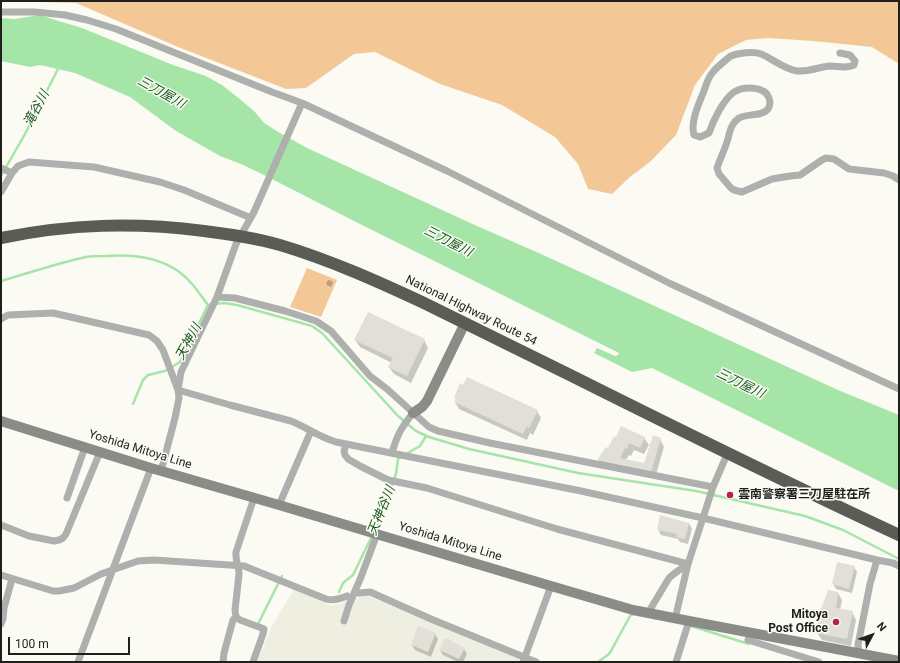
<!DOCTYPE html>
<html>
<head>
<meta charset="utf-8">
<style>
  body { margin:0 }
  #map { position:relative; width:900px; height:663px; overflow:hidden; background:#fbfbf4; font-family:Roboto,sans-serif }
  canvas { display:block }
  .frame { position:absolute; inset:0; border:2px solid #1f1f1d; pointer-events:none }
  .north { position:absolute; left:852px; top:615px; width:40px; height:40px; -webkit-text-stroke:3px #fbfbf4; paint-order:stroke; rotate:49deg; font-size:11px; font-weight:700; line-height:16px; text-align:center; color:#1f1f1d }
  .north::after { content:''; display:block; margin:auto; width:14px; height:18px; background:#1f1f1d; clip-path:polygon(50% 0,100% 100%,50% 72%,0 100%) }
  .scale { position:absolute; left:8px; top:637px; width:122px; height:18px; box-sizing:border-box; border:2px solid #1f1f1d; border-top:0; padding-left:5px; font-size:12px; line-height:14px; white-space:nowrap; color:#1f1f1d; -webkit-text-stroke:3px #fbfbf4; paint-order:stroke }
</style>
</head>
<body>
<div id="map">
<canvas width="900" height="663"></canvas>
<div class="frame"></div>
<div class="north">N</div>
<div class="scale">100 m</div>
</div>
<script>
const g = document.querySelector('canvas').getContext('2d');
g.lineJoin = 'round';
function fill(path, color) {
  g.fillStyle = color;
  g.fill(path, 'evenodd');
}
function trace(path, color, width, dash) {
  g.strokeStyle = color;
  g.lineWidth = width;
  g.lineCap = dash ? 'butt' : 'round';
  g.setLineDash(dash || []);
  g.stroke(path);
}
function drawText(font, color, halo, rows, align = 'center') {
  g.font = font + ' Roboto,"Noto Sans JP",sans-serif';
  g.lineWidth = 3;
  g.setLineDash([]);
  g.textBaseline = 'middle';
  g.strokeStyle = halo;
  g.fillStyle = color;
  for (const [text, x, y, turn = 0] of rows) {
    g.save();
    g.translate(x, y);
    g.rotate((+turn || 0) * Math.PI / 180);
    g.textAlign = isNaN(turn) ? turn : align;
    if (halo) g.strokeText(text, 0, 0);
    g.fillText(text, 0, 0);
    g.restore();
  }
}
const built = new Path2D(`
  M294,589L331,606L343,603L366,595L520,659L519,662H257L272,626Z`);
const green = new Path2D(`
  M1,1H899V64L872,47L813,41L768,38L746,40L718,54L695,85L676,135L651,161L630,177L612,194L588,189L578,164L555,137L502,105L440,84L375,52L354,54L306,88L286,89L178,47L76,3Z
  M307,268L337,280L321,317L290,307Z`);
const water = new Path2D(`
  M39,15L82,28L173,65L206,76L222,85L241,100L255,112L264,123L280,133L307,148L477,226L541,254L838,390L899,415V491L652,368L632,372L594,353L597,348L615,356L618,355L619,353L360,224L262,174L241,164L220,156L176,131L130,97L75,73L40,65L30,67L1,61V18L15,19Z`);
const shadow = new Path2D(`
  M328,280L332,281L333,283L331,287L327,285L326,284Z
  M355,340H424L428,348L411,383L394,374L389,367L392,363L360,347Z
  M455,398L537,411L541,418L533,435L530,433L527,440L459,409L455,402L456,400Z
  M644,438L649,445L644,454L634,450L631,456L629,455L626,460L644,464L660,439L664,447L655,478L602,467L598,460L606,448L608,449Z
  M689,523L692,529L688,544L680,542L678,539L661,535L658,529Z
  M854,567L857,572L852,593L836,589L833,584Z
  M838,593L842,600L840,610L852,612L856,620L851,646L822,640L817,633Z
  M435,634L438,639L431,657L415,650L412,645Z
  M464,649L467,654L463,662H458L443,655L440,650Z`);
const stream = new Path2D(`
  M1,176L25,134L59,67
  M1,281C29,273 58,263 86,257C92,256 99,256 105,256C130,254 157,256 178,271C191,280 199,293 208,305
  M208,305L224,303L237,305L312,326L322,333L398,416L416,431L429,437L469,449L578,473L696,491L805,516L843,530L899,559
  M133,404L143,380L148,375L165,371L180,362L208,305
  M406,454L420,446L426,436
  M375,531L377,527L396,474L398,459L402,457
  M339,592L343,583L353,575L372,536
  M257,626L282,576
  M691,626L749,644
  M598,662L609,654L611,651L630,616L633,614`);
const building = new Path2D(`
  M368,312L425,339L407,376L388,367L393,358L354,340Z
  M467,377L538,410L529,428L526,427L523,434L454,402L456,399L454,398L460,383L463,385Z
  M621,426L645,437L640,448L629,443L627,449L625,448L620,458L644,463L653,435L661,438L651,472L597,460L606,447L608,448L614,436L616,437Z
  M660,515L689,523L685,539L676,537L677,534L657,530Z
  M837,562L855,566L849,589L832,584Z
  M828,590L838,592L836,608L853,611L847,639L816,633L821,609Z
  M418,626L436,633L428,652L411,645Z
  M445,638L465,648L459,659L439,650Z`);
const street = new Path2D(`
  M1,12H35L65,15L87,20L116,29L272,92L302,103L447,171L669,283L899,389
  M840,53L850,55L855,61L854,65C847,69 838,66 830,66C819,67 808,72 797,71C784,69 773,59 761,54C754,51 738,53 731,56C729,57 715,69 713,72C708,77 706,85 704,91C699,103 690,122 694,135L700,137L709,133C713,121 723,100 734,92C744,86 765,86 769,98C770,101 770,105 769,107C765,117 748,113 739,118C730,124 730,133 727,142C724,151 720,159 717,168L719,174L731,188L734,190L742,192L772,179L790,176L800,175L822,160L826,158L834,159L849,169L884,173L893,176L899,180
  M1,168L12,173L18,166L29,162L94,167L160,182L184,190L251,218
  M1,192L12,173
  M217,297L235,298L285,311L316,321L331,331L370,376L387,389L429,427L438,431L490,443L713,487
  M1,319L8,315L53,313L149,335L157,341L163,350L178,390L179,398L175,418L161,471
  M178,390L230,405L291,421C306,427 319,437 336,442L581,491L703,518L877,560L893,563L899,566
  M178,390L181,372L217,297L236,244L254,212L302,103
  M346,444L344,451L345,455L348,459L360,466L388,480L427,488L557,529L688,564
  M392,453C397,435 401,428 413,413
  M67,498L85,447
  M279,505L311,431
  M1,525L29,536L54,541L59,540L63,538L66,534L100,452
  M1,575L53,591H59L74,588L101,574L138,561L154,560L244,566L326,599C333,601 340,599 347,596
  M359,593L370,592L431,619L536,662
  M648,613L669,578L675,573L688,564
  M675,619L688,564L713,487L728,452
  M344,621L349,605L361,577L377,534
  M1,624L3,619L4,608L12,579
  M750,633L748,640L819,662
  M859,654L858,645L870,584L877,560
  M78,662L151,468
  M223,662L224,653L233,620L236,617
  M253,662L263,634L264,629L259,627L240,620L236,617L235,610L239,574C239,566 235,560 236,552L254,498
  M523,662L551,586
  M676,662L689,621`);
const secondary = new Path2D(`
  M413,413L422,407L427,401L465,323
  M1,421L151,468L279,505L551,586L633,610L689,621L899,661`);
const highway = new Path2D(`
  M1,238C70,224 133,222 204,231C229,234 255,238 280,245C330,260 377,281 424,303C473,327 522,351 572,376C680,430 789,484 899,535`);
const markers = [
  [730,495,4,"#b42348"],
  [836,622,4,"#b42348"]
];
const streetNames = [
  ["National Highway Route 54",471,311,26],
  ["Yoshida Mitoya Line",140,450,17],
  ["Yoshida Mitoya Line",450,542,17]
];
const poiNames = [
  ["雲南警察署三刀屋駐在所",738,495],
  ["Mitoya",828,615,"right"],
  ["Post Office",828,629,"right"]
];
const waterNames = [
  ["三刀屋川",161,93,29],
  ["滝谷川",37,109,-62],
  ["三刀屋川",448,242,27],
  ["天神川",189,342,-61],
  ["三刀屋川",740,384,26],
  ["天神谷川",382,511,-68]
];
fill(built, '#efefe1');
fill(green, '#f4c796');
fill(water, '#a5e5a7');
fill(shadow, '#0003');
trace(stream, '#a5e5a7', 2.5);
fill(building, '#e1dfd8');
trace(street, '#aeb0ad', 7);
trace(secondary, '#8a8c88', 10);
trace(highway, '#5a5c56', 12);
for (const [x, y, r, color] of markers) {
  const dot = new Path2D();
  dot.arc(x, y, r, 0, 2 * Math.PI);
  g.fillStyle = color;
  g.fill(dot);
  trace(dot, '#fbfbf4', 1.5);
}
drawText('12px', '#1f1f1d', '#fbfbf4', streetNames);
drawText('bold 12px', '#1f1f1d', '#fbfbf4', poiNames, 'left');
drawText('italic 13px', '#195921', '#fbfbf4', waterNames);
</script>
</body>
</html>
